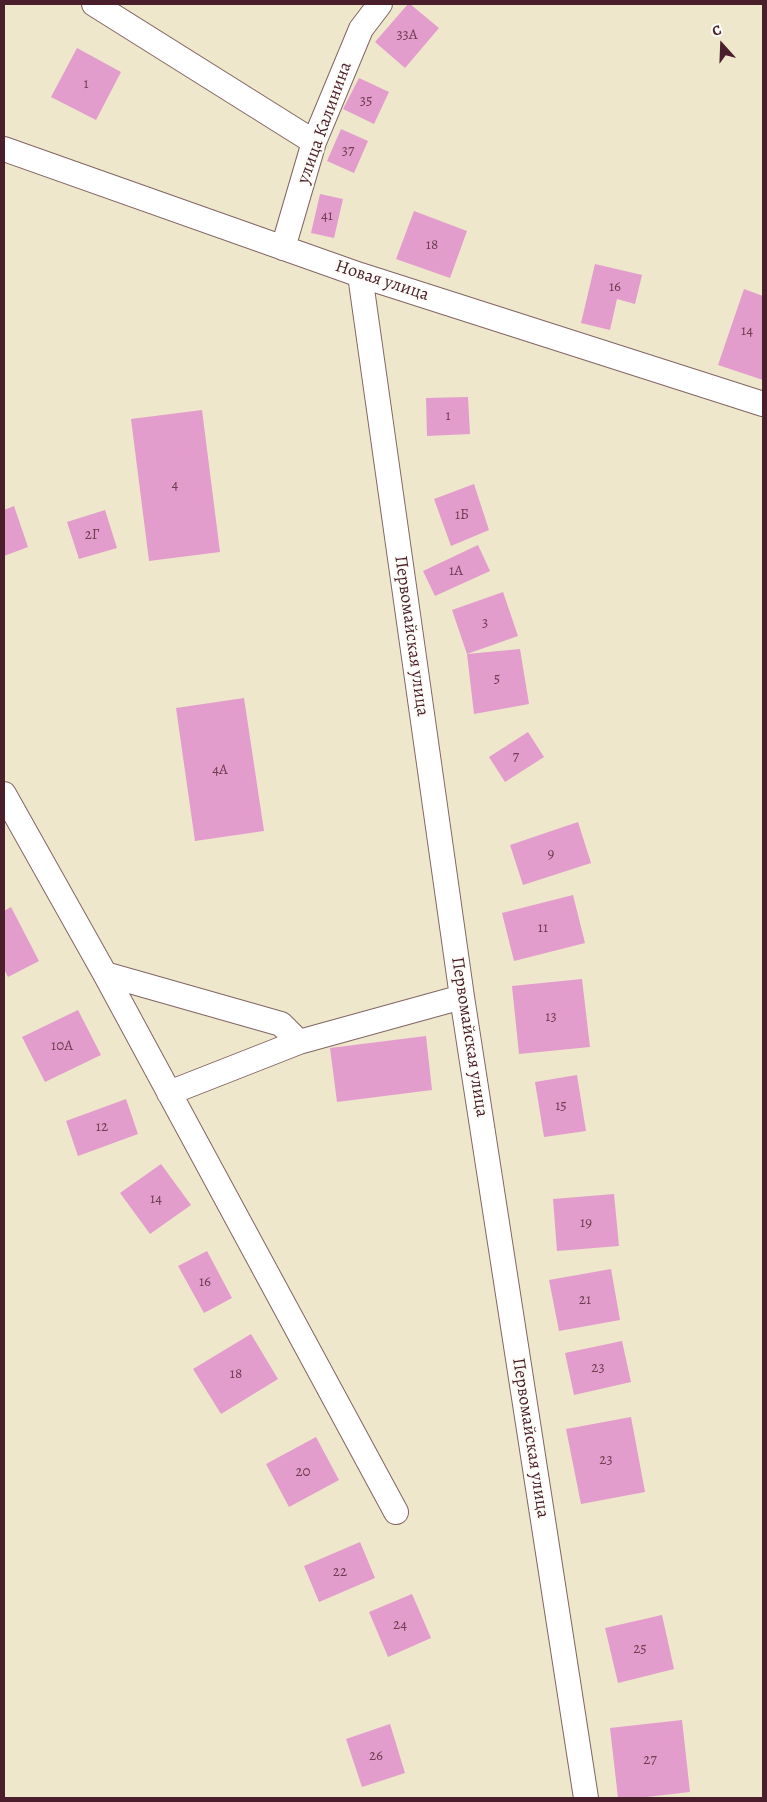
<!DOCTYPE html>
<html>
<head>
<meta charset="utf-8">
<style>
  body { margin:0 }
  #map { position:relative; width:767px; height:1802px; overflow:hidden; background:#eee7cc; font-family:Alegreya,serif }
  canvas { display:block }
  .frame { position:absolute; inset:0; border:5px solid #4a1f2b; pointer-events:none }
  .north { position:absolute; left:697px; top:20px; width:50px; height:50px; -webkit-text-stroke:4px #fdfcf7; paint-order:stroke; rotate:340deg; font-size:14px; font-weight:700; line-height:20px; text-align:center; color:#4a1f2b }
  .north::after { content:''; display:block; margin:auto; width:18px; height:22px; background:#4a1f2b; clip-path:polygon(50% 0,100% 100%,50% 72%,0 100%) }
</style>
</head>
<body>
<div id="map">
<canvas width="767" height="1802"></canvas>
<div class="frame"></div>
<div class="north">С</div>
</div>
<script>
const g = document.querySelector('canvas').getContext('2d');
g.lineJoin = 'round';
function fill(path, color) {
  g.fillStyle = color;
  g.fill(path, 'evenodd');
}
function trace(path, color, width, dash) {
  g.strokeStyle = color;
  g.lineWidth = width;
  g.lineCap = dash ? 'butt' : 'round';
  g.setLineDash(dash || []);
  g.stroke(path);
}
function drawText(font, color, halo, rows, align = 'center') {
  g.font = font + ' Alegreya,serif';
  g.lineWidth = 4.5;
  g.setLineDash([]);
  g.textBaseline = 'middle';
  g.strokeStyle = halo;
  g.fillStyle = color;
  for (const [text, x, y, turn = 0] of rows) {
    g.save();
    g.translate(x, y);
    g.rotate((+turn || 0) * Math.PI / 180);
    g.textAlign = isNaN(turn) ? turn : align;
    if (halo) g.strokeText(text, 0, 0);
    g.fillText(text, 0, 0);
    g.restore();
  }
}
const building = new Path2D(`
  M408,4H410L439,28L405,68L375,42Z
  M77,48L121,72L96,120L51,97Z
  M359,78L389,92L374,124L343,109Z
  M341,129L368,141L354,173L327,161Z
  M320,194L343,199L334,238L311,233Z
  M414,211L467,231L450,278L396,259Z
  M595,264L642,275L635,304L617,299L610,330L581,323Z
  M744,289L763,296V380L718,365Z
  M468,397L470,434L427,436L426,398Z
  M202,410L220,552L149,561L131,419Z
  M474,484L489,530L451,546L434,499Z
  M14,506L28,547L4,556V510Z
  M105,510L117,548L79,559L67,522Z
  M478,545L490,571L435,596L423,571Z
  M503,592L518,636L467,654L452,610Z
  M520,649L529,704L474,714L467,654Z
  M244,698L264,831L195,841L176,708Z
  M528,732L544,757L505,782L489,757Z
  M578,822L591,863L523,885L510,845Z
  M573,895L585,943L514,961L502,913Z
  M11,907L39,961L8,977L4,969V911Z
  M582,979L590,1047L519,1054L512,986Z
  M78,1010L101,1055L45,1082L22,1037Z
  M426,1036L432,1090L337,1102L330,1048Z
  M577,1075L586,1131L544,1137L535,1082Z
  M126,1099L138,1134L78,1156L66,1121Z
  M161,1164L191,1205L150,1234L120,1193Z
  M614,1194L619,1246L557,1251L553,1199Z
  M207,1251L232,1298L204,1313L178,1266Z
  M611,1269L620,1320L559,1331L549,1280Z
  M251,1334L278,1379L221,1414L193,1369Z
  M622,1341L631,1382L574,1395L565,1353Z
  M631,1417L645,1492L581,1504L566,1429Z
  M316,1437L339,1480L289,1507L266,1464Z
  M360,1542L375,1578L319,1602L304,1566Z
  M412,1594L431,1638L388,1657L369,1612Z
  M662,1615L674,1669L618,1683L605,1628Z
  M682,1720L690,1792L638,1798H618L610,1728Z
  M390,1724L405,1773L362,1787L346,1739Z`);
const minor = new Path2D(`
  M94,4L314,142
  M4,149L360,275L763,404
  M283,248L314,142L361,29L380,4
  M360,275L462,997L586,1798
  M4,794L105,974L396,1512
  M105,974L281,1024L299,1042L462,997
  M169,1093L299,1042`);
const numberNames = [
  ["33А",407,35],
  ["1",86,84],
  ["35",366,101],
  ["37",348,151],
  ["41",327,216],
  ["18",432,245],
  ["16",615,287],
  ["14",747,331],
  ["1",448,416],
  ["4",175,485],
  ["1Б",462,515],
  ["2Г",92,535],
  ["1А",456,571],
  ["3",485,623],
  ["5",497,679],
  ["7",516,757],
  ["4А",220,770],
  ["9",551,854],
  ["11",543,928],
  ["13",551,1017],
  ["10А",62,1046],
  ["15",561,1106],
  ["12",102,1127],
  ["14",156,1199],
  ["19",586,1223],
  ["16",205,1282],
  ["21",585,1300],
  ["23",598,1368],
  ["18",236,1374],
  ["23",606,1460],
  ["20",303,1472],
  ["22",340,1572],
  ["24",400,1625],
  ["25",640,1649],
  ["26",376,1756],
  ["27",650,1760]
];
const streetNames = [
  ["улица Калинина",325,123,-70],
  ["Новая улица",382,281,18],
  ["Первомайская улица",411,636,82],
  ["Первомайская улица",469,1037,81],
  ["Первомайская улица",530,1438,81]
];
fill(building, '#e29dcc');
trace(minor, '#836563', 26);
trace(minor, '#fff', 24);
drawText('15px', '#703e53', null, numberNames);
drawText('18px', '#4a1f2b', '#fdfcf7', streetNames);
</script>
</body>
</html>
